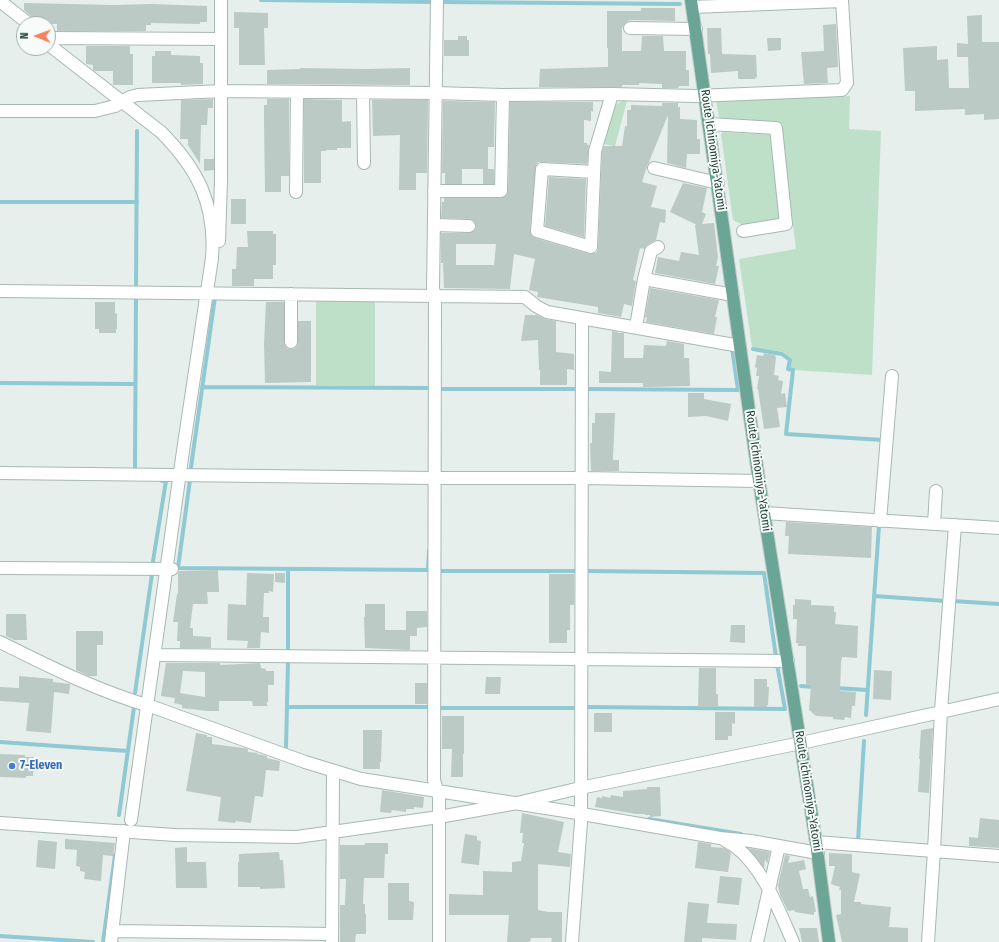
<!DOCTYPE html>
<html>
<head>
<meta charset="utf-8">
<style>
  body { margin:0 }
  #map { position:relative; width:999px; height:942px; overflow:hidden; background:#e6efeb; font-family:"Fira Sans Condensed",sans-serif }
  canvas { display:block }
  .north { position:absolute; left:16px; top:16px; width:40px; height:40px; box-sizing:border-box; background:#f7fbf9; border:1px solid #a3b1ad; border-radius:50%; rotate:271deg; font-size:11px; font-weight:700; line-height:16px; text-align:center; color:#24423a }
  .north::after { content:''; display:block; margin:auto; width:14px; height:18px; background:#f4845f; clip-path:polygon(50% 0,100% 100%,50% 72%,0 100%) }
</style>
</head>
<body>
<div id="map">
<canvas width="999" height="942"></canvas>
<div class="north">N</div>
</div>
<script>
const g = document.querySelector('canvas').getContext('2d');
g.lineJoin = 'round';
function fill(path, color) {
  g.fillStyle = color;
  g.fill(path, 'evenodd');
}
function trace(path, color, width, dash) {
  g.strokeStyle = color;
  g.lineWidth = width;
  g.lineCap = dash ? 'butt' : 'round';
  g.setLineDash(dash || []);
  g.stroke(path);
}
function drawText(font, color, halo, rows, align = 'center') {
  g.font = font + ' "Fira Sans Condensed",sans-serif';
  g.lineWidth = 4;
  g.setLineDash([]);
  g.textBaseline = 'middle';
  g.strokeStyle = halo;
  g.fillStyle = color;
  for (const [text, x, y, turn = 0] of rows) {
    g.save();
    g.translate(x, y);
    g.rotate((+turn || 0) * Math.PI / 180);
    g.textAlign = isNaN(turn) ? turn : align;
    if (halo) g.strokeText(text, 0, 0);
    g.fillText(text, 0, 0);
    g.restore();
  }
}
const green = new Path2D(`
  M850,96L849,129L881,131L872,375L793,370L790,368L791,360L783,352L752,347L739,259L796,249L780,124L723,119L719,117L716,101Z
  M623,101H627L615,146L603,144L614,105Z
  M723,132L774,135L780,221L743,225L733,220L721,134Z
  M316,299H375V386L316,385Z`);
const stream = new Path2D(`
  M261,0L434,2
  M442,2L680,4
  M0,202H137
  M136,289L137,131
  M753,349L782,354L790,360L788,369L793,370L786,434L883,440V441
  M0,383L135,384
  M203,387L430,388
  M441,389H576
  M586,389L738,390L732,348
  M191,467L215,297
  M135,471L136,296
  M190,480L178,568L428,570L429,551
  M153,561L166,481H162
  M440,571H577
  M586,571L764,573L776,657
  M874,596L946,601
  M953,601L999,604
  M288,652V569
  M801,686L815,687
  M836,688L867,690
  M135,693L152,574
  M287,707H429
  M587,707L785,709L777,664
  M440,708H577
  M866,715L879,525
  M0,742L128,751
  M286,747L288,662
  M119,815L134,707
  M649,819L741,834
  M858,841L864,741
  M0,936L93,942
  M103,942L115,855`);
const building = new Path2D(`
  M24,3L115,5L151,4L207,6V22H200V24L151,23V25H146V31H57V24H37V17H32L24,10Z
  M641,8H675V21L630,20L626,22L622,28V51H641L642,36H663L664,51H686V70H689V86H679L678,88H662V84L639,83V85H622V87H539L540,69L608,67V48H607V11H641Z
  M234,12L268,13V28H264L265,65H239V28H234Z
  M982,15V42H999V119L984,120V114L965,115V109L915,111V91H905L903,48L937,46V60L948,59L949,88H969L968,57H957V43L968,44L967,16Z
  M836,24L838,67L827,68L828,83L804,84L801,52L824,51L823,25Z
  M707,28H721L722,54L756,55L757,77L755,78V79H738V71L711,73L710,54H708Z
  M458,36H467V40H469V56H444V40H458Z
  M767,38H781V50L768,51Z
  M86,46H130V54H133V85H113V71H95L93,70V65L86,64Z
  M155,51H171V55L200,56V63H203V84L181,85V83H152V56H155Z
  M300,68L364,69L410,68V85L267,84V70L300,69Z
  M213,99V108H208L207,125H201L200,164L188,145V139H180L181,100Z
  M267,99H289V176H281V192H265L264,121V105H267Z
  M304,99L342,100V122L351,121V148H337V150H326V151H321V183H304Z
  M372,100H428L427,173H416V190H399L400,135L373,136Z
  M443,101L495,102L494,147H488V169H494V184H483V169H462V184H445V173H442Z
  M510,102H593V112L591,111V121L584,120V143H587V145H589L587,164L542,162H538L536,165L530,230L532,236L535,238L589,254H593L597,252L598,247L602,152L604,146H622L625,126H627V110H631V105L662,106V103H678V107H680V119L697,120V139H700V154H687L686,168L667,163L668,115L649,162L647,166L642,182L657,186L651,207L666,210L665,223L660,222L656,240L647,245L644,249L640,248L633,280L636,281L632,306L624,304L621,317L598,313V307L537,297L538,292L529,290L535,259L514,254L510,289L444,288L443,263H441V233H469L475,230L476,226L473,220L470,219L441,218L442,202H444V198H501L507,195L508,191ZM456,244H496L494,265H456Z
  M204,159H214V170L204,171Z
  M549,177L586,179L584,237L545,226Z
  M683,183L707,188L702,212L706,214L702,224L714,223L718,257L716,266H719L715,284L655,273L658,257L679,261L681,252L699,255L695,225H697L670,212Z
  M231,199H246V224H231Z
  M247,231H273V234H276V265H273V279H254V286H232V269H236L237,247H248Z
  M650,288L719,300L715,317H717L714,334L646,322L647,318L645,317Z
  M95,302H115V314L117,313V329H116V333H99V329H95Z
  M266,302H284V342L285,346L288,349H294L298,345V321H311V382L265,383L264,344Z
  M525,315H537L545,319L556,321V352L574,354V370L567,369V385H540V370H539L538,340L521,341Z
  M612,331L618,332L617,333H624V358H643L644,345L666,346L667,341L684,344V358H689L690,386L643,387V383H599V371L611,372Z
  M764,353L775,355L776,358L774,375L779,376L778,380L783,381L781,394L785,393L787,407L777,408L780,427L764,429L758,389H757L759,376H756L757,368L755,367L757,355L763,356Z
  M688,393H704V399L731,404L728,421L706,416L688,417Z
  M595,413H615L613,458V460H619V471H591L590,443H592V423H595Z
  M786,522L872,527L871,558L788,554L789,536H785Z
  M218,570L219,592H207L208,604H193L190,628H193V636L211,637V648H180V641H177L178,622H173L177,594H178V574L179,571Z
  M247,573L274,574L273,592L269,591V593H264L263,617H269V633L261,632L260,648H247L248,641L227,640L228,604L246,605Z
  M275,573H285V583L275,582Z
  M549,574H574V605H570V630H567V643H549Z
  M795,599L811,600V605L834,606V612H836L835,624L858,626L857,658L842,657L841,663L840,691L856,692L855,706H852L851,718L845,717L844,720L833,719V717L816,716L809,710L811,685H806V646H798V643H796L797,619H793V605H795Z
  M365,604H385V630H406V611H427V627L417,628V636H410V650L365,648L364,617H365Z
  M6,614H26L27,640H14L6,636Z
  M731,625H745V643L730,642Z
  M76,631H103V645H97V676H89L76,670Z
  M166,663H220V665L260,663L261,668L266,669V671H274V685H268V702H267V706H253L252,701H219V711H208L182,708V705L174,703L175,698L161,696ZM183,671L205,672V697L180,693Z
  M699,668H716V694H718V707H698Z
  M874,670L892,671L891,700L873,699Z
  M19,676L53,679V682L70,684L69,694L54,692L51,733L26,731L29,703L0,701V687L19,688Z
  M486,677H501L500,694H485Z
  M754,679H767V687H769L768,705H767V707H754Z
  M415,683H427V704H415Z
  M715,712H735V724L732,723V736H728V740H715Z
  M594,713H612V732H594Z
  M442,716H464V754H463V777H451L452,749H442Z
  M933,728L929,793L918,792L920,759H919L921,730Z
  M363,730H382L381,762H380V769H363Z
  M196,733L207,735V737H212V744L243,748L248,749V752L258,753L257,754L267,756V758L280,761L279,771L266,770L263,797L255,796L251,823L236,821L235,823L218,821L221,797L186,791Z
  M0,754L25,755V757H34L33,776H26V778L0,777Z
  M647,787H660L661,816L650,817V815H645V814H636L595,807L597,797L602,798V796L610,798L611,795L623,797V791L647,789Z
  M382,790L424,797L423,808L414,807V809H406V812L392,810L391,813L380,812Z
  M522,813L564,822L558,852L571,854L570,867L538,864V910L548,912H562V942H551L552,938H531L530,942H507L509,915H449V894L483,895V871L512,872V862L521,861L524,843H522L523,833H520Z
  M980,818L999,820V848L969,846V837L978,838Z
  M465,834L477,836V840L481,841L479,865L461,863Z
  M65,839L115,843L113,856L103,855L101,881L84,879L85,872L80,871V867L76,866L77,850L65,849Z
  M38,840L57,842L55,869L36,867Z
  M698,842L711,844V847L724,848L731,852L728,872L695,868Z
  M365,843H388V854H385L384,878H364L363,904H365V914H366V934H356L355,942H340V905H345V903L346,879H340V845H365Z
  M187,847V862H206L207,888H176L175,848Z
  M748,848L770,852L767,864L765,859L764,868Z
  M279,852L280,860H283L285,888L260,889V887H238V862H239V854Z
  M829,853L852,854V872L860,874L854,902H861V904L891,907L889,927L908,928V942H842L836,915L841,914V890H839L840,887L831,884L835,866H829Z
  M785,855L790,856L788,863L804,860L806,869L799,871L803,889H808L810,897L813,896L816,912H814V915L795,912L794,910L788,911L780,895L778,885Z
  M720,876L742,878L739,905L717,903Z
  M388,883H409V901L414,902L413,920H388Z
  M688,902L709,904L707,923L737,924L736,940L702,938V942H684Z
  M799,928H817L819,942H802Z`);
const minor = new Path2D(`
  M437,0L433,289L435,295L434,780L439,797V942
  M0,1L29,24
  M693,7L842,1
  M630,28L696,29
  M48,38L221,39
  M48,44L161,132C198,169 216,205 212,258L183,451L131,820
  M363,93L364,163
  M0,111H95L115,106L130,97L138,95L221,91L435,93L503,95L612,94L696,96L842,90L847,83L842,0
  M709,124L776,128L786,224L743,231
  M654,168L718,183
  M594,172L542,169L537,231L591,247L595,151L612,94
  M434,191H501L503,95
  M296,192L297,93
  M435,225L469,226
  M219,241L221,180V0
  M644,279L733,295
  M0,291L525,297L536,306L547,312L740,346
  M291,294V342
  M636,327L644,279L651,251L658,247
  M0,473L434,478H582L759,481
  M764,513L999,528
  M880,521L892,376
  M934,524L936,491
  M0,568L172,569
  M0,642C50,667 100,692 153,707L305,762L361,779L565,811L720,838L751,841L818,853
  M161,655L788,661
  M0,823L175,835L297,837L439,817L517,803L580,788L801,743L999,699
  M723,839C727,842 732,844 736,847C764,869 779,911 793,942
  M816,842L999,856
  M112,931L332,934
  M111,942L124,831
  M332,942L333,771
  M572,942L581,822L582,318
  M757,942L779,846
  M928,942L934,851L941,711L955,525`);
const major = new Path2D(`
  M691,0L759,481L816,842L829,942`);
const markers = [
  [12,766,4,"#3f7fe0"]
];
const streetNames = [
  ["Route Ichinomiya-Yatomi",713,150,82],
  ["Route Ichinomiya-Yatomi",758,471,82],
  ["Route Ichinomiya-Yatomi",808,791,81]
];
const shopNames = [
  ["7-Eleven",20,766]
];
fill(green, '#bfe0c8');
trace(stream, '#8ec9d4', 4);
fill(building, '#bbcac4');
trace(minor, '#a8b8b2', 14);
trace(major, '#c2cac8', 14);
trace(minor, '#fff', 12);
trace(major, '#6aa596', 12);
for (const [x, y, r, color] of markers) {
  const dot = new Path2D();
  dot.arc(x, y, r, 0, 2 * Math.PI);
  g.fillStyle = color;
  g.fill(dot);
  trace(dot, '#f7fbf9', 1.5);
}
drawText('12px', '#24423a', '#f7fbf9', streetNames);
drawText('bold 12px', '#366cbe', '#f7fbf9', shopNames, 'left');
</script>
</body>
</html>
